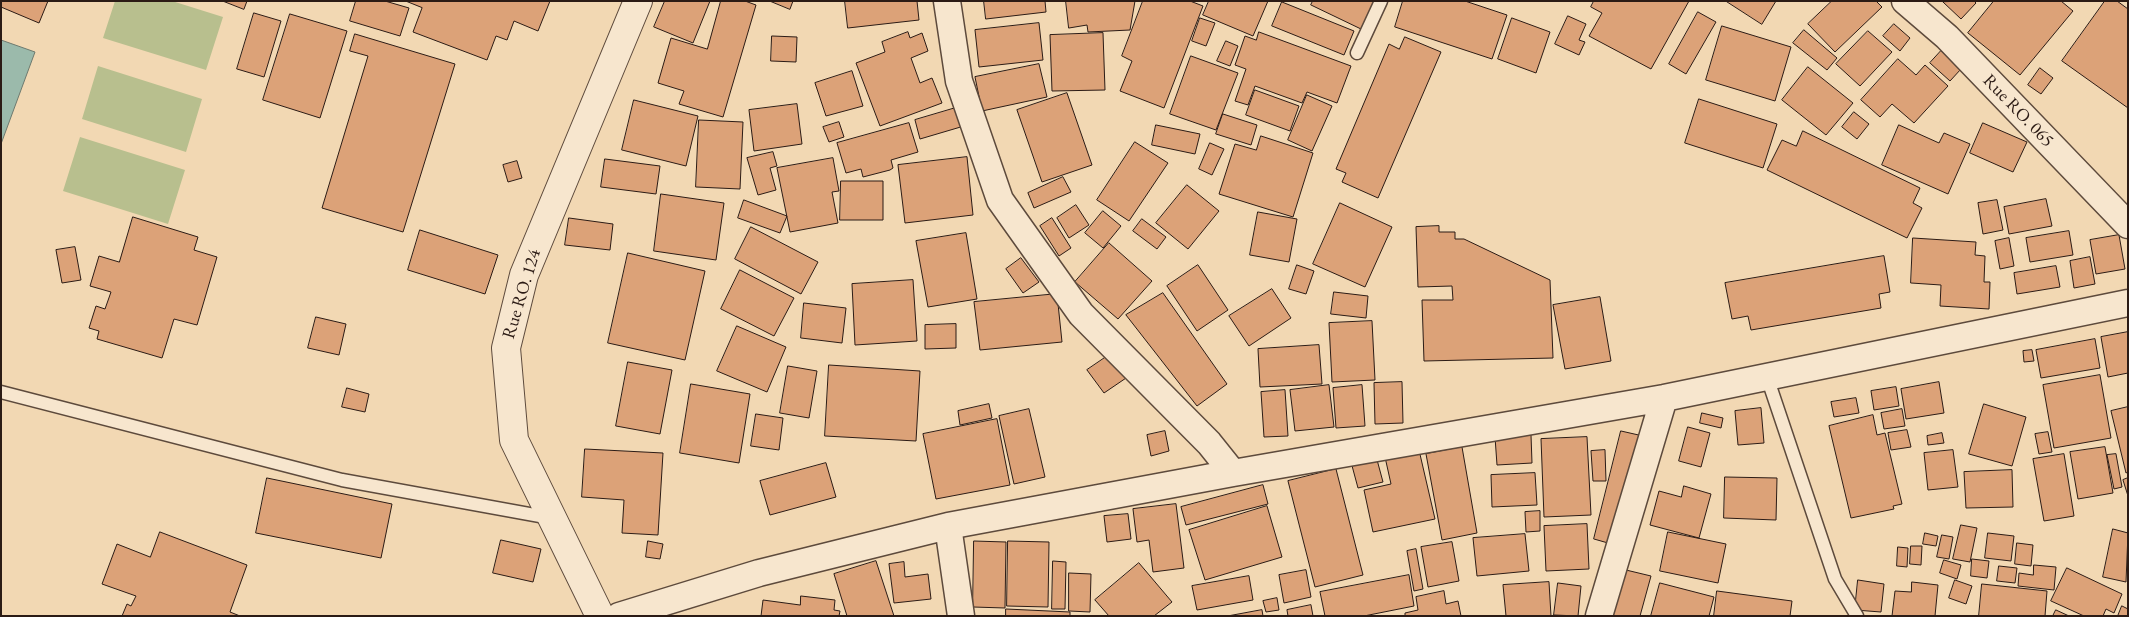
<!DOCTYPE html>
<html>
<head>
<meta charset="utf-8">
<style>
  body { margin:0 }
  #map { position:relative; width:2129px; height:617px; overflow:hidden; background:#f2d8b3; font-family:"EB Garamond",serif }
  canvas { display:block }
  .frame { position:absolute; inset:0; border:2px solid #2b1b15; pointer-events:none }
</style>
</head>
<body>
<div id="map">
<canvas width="2129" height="617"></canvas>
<div class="frame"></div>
</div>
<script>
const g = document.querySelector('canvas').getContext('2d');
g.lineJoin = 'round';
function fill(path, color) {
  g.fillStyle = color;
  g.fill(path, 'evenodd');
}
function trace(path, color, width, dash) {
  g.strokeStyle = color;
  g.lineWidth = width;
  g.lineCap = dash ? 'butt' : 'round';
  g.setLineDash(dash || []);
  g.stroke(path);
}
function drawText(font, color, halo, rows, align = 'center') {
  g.font = font + ' "EB Garamond",serif';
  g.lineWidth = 4;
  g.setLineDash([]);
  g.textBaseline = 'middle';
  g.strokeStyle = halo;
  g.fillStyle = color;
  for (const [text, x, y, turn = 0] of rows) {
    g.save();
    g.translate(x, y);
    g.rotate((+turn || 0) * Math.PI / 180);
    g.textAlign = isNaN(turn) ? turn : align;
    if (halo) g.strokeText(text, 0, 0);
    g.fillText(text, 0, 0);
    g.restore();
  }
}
const green = new Path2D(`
  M115,1H172L223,17L206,70L103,38Z
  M98,66L202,99L186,152L82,119Z
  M80,137L185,170L168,224L63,191Z`);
const water = new Path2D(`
  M1,40L35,52L1,144Z`);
const building = new Path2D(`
  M1,1H48L39,23L1,7Z
  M223,1H247L244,9Z
  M356,1H385L409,8L400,36L350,21Z
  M406,1H550L538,31L514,21L507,40L496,36L487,60L413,32L422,8Z
  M665,1H710L693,43L654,27Z
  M721,1H745L756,5L723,117L679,104L684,91L658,83L671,38L707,49Z
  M770,1H793L790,9Z
  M845,1H917L919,20L848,28Z
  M984,1H1045L1046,12L986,19Z
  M1066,1H1135L1130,30L1088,32L1087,25L1069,28Z
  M1143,1H1190L1203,6L1164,108L1120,91L1132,61L1122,56Z
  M1209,1H1268L1253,36L1203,15Z
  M1313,1H1375L1361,29L1311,5Z
  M1403,1H1465L1507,15L1492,59L1395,27Z
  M1594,1H1689L1651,69L1589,36L1602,13L1591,7Z
  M1726,1H1776L1762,24Z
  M1832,1H1876L1882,7L1835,52L1808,24Z
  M1974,1L1976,3L1961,19L1943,2Z
  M1994,1H2061L2073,11L2020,75L1968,33Z
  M2105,1H2117L2128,9V108L2062,61Z
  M1282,2L1354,31L1344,55L1272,26Z
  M1698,12L1716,22L1686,74L1669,64Z
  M254,13L281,21L264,77L237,69Z
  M290,14L347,31L320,118L263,100Z
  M1568,16L1586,24L1579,40L1585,42L1579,55L1555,44Z
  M1200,18L1215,23L1206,46L1192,41Z
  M1512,18L1550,32L1536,73L1498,59Z
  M1039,23L1043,60L979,67L975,30Z
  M1894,24L1910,38L1900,51L1883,36Z
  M1722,26L1791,47L1775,101L1706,80Z
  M1804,30L1837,58L1827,70L1793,43Z
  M1868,31L1892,52L1860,86L1836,64Z
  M908,32L910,38L922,33L928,51L911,58L920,83L932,78L942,103L880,126L856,63L885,52L882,42Z
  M1259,32L1351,66L1337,103L1307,92L1302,103L1255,86L1248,105L1235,101L1246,69L1235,65L1245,36L1256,40Z
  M1103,33L1105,90L1052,91L1050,35Z
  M355,34L455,64L403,232L322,208L368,56L350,51Z
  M772,36L797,37L796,62L771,61Z
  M1405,37L1441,52L1378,198L1342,182L1346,173L1336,169L1389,44L1399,49Z
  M1226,41L1238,46L1230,66L1217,61Z
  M1941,51L1961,69L1950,81L1930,63Z
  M1191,56L1238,73L1216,130L1170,114Z
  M1898,59L1916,75L1925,65L1948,86L1914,123L1892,104L1880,117L1861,100Z
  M1039,64L1047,97L982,111L975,77Z
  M1808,67L1853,103L1826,135L1782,100Z
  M2040,68L2053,78L2041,94L2028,85Z
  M852,71L863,106L826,116L815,83Z
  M1255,90L1299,106L1290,131L1246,115Z
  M1067,93L1092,165L1042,182L1017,110Z
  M1307,95L1332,106L1312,151L1288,140Z
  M1699,99L1777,124L1763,168L1685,143Z
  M634,100L698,116L686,166L622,150Z
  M797,104L802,144L754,151L749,110Z
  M959,107L964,126L920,139L915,120Z
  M1854,112L1869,124L1857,139L1842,127Z
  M1223,114L1257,125L1251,145L1216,134Z
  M699,120L743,122L740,189L696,187Z
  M839,122L844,137L829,142L823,127Z
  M909,123L918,152L891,160L893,168L890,170L863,177L861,169L846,173L837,143Z
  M1983,123L2027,142L2013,172L1970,153Z
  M1156,125L1200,134L1195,154L1152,145Z
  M1899,125L1939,143L1944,133L1970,144L1948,194L1882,165Z
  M1803,131L1920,188L1913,203L1922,208L1907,238L1767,170L1782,140L1796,146Z
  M1261,136L1313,153L1293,217L1219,194L1235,144L1256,150Z
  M1135,142L1168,163L1129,221L1097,200Z
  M1210,143L1224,149L1212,175L1199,169Z
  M773,152L777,166L770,168L776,190L758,195L747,158Z
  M967,157L973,215L905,223L898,165Z
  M833,158L839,191L832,192L838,223L790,232L777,168Z
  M605,159L660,166L656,194L601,187Z
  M517,161L522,178L508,182L503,165Z
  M1063,177L1071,192L1034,208L1028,193Z
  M841,181H883V220H840Z
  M1187,185L1219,211L1188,249L1156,223Z
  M661,194L724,203L716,260L654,251Z
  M2046,199L2052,226L2009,234L2004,207Z
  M744,200L787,216L780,233L738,218Z
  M1997,200L2003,230L1983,234L1978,203Z
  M1340,203L1392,227L1365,287L1313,264Z
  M1076,205L1089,225L1069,238L1057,218Z
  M1103,211L1121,226L1103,248L1085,233Z
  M1258,212L1297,219L1289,262L1250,255Z
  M133,217L198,237L194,250L217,257L197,325L174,319L162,358L97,339L99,331L89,328L96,306L105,309L111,292L90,286L99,256L119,262Z
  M569,218L613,224L610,250L565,245Z
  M1052,218L1071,248L1059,256L1040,226Z
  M1142,219L1166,237L1157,249L1133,231Z
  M1439,226V232H1455V239H1464L1550,280L1553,358L1424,361L1422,300H1453L1452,286L1418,287L1416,227Z
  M751,227L818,262L801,294L735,259Z
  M420,230L498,255L485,294L408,270Z
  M2069,231L2073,255L2030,262L2026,238Z
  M966,233L977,299L928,307L916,241Z
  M2119,235L2125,269L2096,274L2090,240Z
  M1913,238L1976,242L1975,255L1985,256L1984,282H1990L1989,309L1940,306L1941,285L1911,283Z
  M2009,238L2014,266L2000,269L1995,241Z
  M1109,243L1152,281L1118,319L1075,282Z
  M75,247L81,280L62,283L56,250Z
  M628,253L705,271L685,360L608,343Z
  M1884,256L1890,292L1879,294L1881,308L1751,330L1748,316L1732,319L1725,283Z
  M2090,257L2095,284L2074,288L2070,261Z
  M1021,258L1039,282L1023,293L1006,269Z
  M1198,265L1228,310L1197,331L1167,286Z
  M1297,265L1314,271L1306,294L1289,289Z
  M2056,266L2060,287L2017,294L2014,273Z
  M740,270L794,298L774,336L721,309Z
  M913,280L917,341L855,345L852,284Z
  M1272,289L1291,318L1249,346L1229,316Z
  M1334,292L1368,296L1366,318L1331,314Z
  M1163,293L1227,384L1197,406L1126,315Z
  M1057,294L1062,342L980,350L974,302Z
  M1600,297L1611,361L1565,369L1553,305Z
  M804,303L846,308L842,343L801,338Z
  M316,317L346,324L339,355L308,348Z
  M1372,321L1375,380L1332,382L1329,323Z
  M956,324V348L925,349V325Z
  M737,326L786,347L767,392L717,371Z
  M2128,332V373L2108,377L2101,337Z
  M2095,339L2100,368L2041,378L2036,350Z
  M1319,345L1322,384L1260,387L1258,349Z
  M2032,350L2034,361L2024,362L2023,351Z
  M1112,353L1129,376L1104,393L1087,370Z
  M628,362L672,370L660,434L616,426Z
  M829,365L920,371L916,441L825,436Z
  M788,366L817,371L809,418L780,413Z
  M2100,375L2111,438L2054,448L2043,385Z
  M1402,382L1403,423L1375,424L1374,383Z
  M1939,382L1944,413L1906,419L1901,389Z
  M691,384L750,394L739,463L680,453Z
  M1329,385L1334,427L1295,431L1290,390Z
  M1362,385L1365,426L1336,428L1333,388Z
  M1896,387L1899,406L1874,410L1871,391Z
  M347,388L369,394L365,412L342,407Z
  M1285,390L1288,436L1264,437L1261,392Z
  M1856,398L1859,413L1834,417L1831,402Z
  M989,404L992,418L960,425L958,411Z
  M1984,404L2026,417L2012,466L1969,454Z
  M2128,407V472L2126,473L2111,411Z
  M1761,408L1764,443L1738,445L1735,411Z
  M1029,409L1045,477L1014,484L999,416Z
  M1902,409L1905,426L1884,429L1881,413Z
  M1702,413L1723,418L1721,428L1700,423Z
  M756,414L783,418L779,450L751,446Z
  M1873,415L1877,435L1885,433L1902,504L1893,506L1894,509L1851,518L1829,426Z
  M997,419L1010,485L936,499L923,434Z
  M1688,427L1710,433L1701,467L1679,461Z
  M1907,430L1911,447L1891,450L1888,433Z
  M1165,431L1169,451L1151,456L1147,435Z
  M1621,431L1643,436L1615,545L1594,539Z
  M2048,432L2052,452L2039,454L2035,434Z
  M1942,433L1944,443L1928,445L1927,436Z
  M1531,435L1532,463L1497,465L1495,437Z
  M1587,437L1591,515L1544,517L1541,439Z
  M1462,447L1477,533L1442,540L1426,454Z
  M2105,447L2113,493L2078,499L2070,452Z
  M585,449L663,453L658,535L622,533L624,500L582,497Z
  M1419,450L1435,519L1373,532L1364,490L1391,484L1385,457Z
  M1605,450L1606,481H1593L1591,451Z
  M1953,450L1958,487L1928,490L1924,453Z
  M2064,454L2074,516L2044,521L2033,459Z
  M2116,454L2122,487L2114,489L2107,455Z
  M1376,456L1383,482L1358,488L1351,462Z
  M826,463L836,497L770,515L760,481Z
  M1336,469L1363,575L1315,587L1288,481Z
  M2012,470L2013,507L1966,508L1964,472Z
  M1535,473L1537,505L1492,507L1491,475Z
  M1725,477L1777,478L1776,520L1724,518Z
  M267,478L392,504L381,558L256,533Z
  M2128,478V496L2123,480Z
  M1263,485L1268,504L1186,525L1181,507Z
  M1684,486L1711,494L1699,538L1650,525L1659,491L1681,497Z
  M1176,504L1184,568L1153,572L1149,540L1137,542L1133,509Z
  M1267,506L1282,557L1205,580L1189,530Z
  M1540,511V531L1526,532L1525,512Z
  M1128,514L1131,539L1107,542L1104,516Z
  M1587,524L1589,569L1546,571L1544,526Z
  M1961,525L1977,528L1970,562L1953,559Z
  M2113,529L2128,533L2126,582L2103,577Z
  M160,532L247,565L230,612L240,616H122L127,604L131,606L136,596L102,584L117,544L150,557Z
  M1668,532L1726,544L1718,583L1660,571Z
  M1925,533L1938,536L1936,546L1923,544Z
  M1988,533L2014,536L2011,561L1985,558Z
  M1525,534L1529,571L1477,576L1473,538Z
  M1942,535L1953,537L1949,559L1937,557Z
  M501,540L541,549L533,582L493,573Z
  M648,541L663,544L660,559L646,557Z
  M974,541L1006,542L1005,608L973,607Z
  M1008,541L1049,542L1048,607L1007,606Z
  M1452,542L1459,581L1428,587L1421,547Z
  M2017,543L2033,545L2031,566L2015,564Z
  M1911,546H1922L1921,565L1910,564Z
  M1898,547L1908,548L1907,567L1897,566Z
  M1416,549L1423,589L1414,591L1407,551Z
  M1972,559L1989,561L1987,578L1971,576Z
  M1944,560L1961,565L1957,579L1940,573Z
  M876,561L894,616H847L834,574Z
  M1053,561L1066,562L1065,609H1052Z
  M904,562L905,577L928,574L931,599L894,603L889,564Z
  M1139,563L1172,602L1154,616H1109L1095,600Z
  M2034,565L2056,567L2054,590L2018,586L2019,573L2033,575Z
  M1999,566L2017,568L2015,583L1997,581Z
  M2067,568L2122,594L2114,613L2106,609L2103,616H2084L2051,601Z
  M1306,570L1311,597L1284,603L1279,575Z
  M1626,570L1651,576L1640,616H1613Z
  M1069,573L1091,574L1090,612L1069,611Z
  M1409,575L1414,606L1364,616H1325L1320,592Z
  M1249,576L1253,600L1197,610L1192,586Z
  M1858,580L1884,584L1881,612L1855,610Z
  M1955,580L1972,586L1966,604L1949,598Z
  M1549,582L1551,616H1506L1503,585Z
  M1912,582L1938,585L1935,616H1892L1895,591L1911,592Z
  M1558,583L1581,586L1578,616L1554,615Z
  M1660,583L1714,597L1709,616H1651Z
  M1982,584L2047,591L2045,616H1979Z
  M1444,591L1446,604L1458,601L1461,616H1405V613L1418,610L1416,597Z
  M1717,591L1792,601L1790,616H1714Z
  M801,596L835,600L834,610L840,611L839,616H761L763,600L800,605Z
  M1277,598L1279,610L1266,612L1263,601Z
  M1311,605L1313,616H1288L1287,610Z
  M2122,606L2128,609V616H2118Z
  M1006,609L1070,612V616H1006Z
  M1262,610L1263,616H1228Z
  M2056,610L2069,616H2053Z`);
const service = new Path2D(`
  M1357,53L1381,1
  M1767,377L1835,579L1857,616
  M1,392L342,480L551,518`);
const minor = new Path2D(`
  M947,1L959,81L1000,200L1081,314L1209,443L1233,473
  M1905,1L1947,37L2128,225
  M948,526L961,616
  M619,616L759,573L948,526L1233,473L1664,398L2128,303
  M1599,616L1664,398`);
const tertiary = new Path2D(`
  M600,616L514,440L506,348L524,275L638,1`);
const streetNames = [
  ["Rue RO. 065",2018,111,46],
  ["Rue RO. 124",522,294,-73]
];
fill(green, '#b8bf8e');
fill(water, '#9bbaab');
trace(water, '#6e7a6f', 1);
fill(building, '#dca278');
trace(building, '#2b1b15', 1);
trace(service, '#5d4a3c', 15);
trace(minor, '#5d4a3c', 29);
trace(tertiary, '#5d4a3c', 30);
trace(service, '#f7e6ce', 12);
trace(minor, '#f7e6ce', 26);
trace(tertiary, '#f7e6ce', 28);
drawText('18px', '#2b1b15', '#f7e6ce', streetNames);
</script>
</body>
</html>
